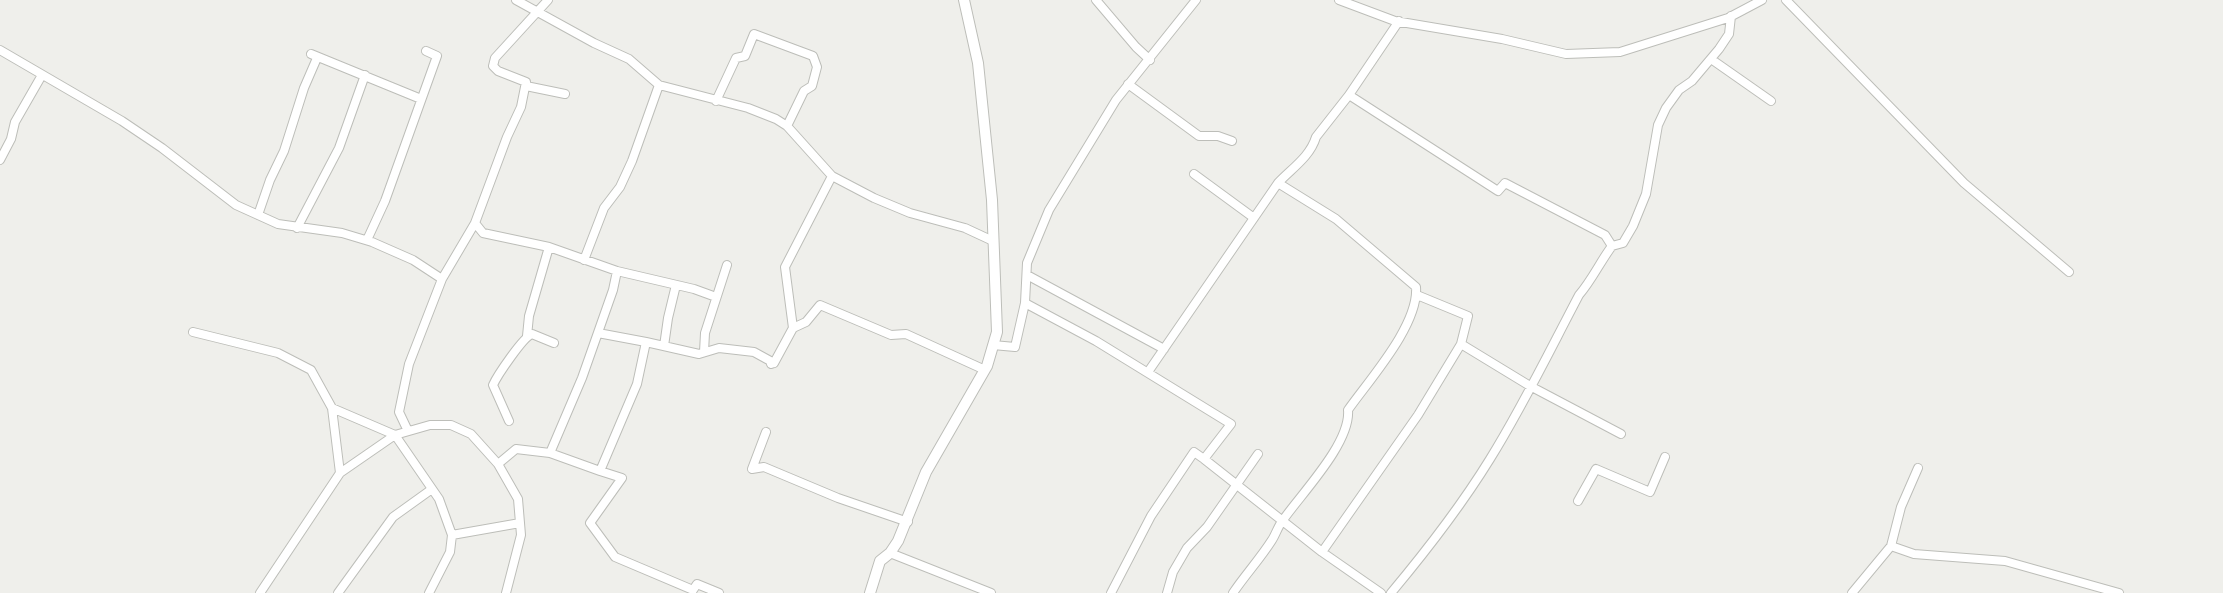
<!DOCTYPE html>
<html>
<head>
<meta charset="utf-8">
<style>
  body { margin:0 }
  canvas { display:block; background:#efefeb }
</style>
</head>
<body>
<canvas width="2223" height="593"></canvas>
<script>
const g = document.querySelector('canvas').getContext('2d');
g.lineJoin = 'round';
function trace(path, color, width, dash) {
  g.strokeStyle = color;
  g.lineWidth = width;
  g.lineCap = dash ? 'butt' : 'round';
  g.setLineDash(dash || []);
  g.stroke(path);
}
const minor = new Path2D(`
  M516,0L594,43L629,59L659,85L748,108L776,119L787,126L832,176L874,198L910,213L965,228L993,241
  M1096,0L1136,47L1150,60
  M1339,0L1395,21L1502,39L1566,54L1620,52L1728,18L1762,0
  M1786,0L1964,183L2069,272
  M0,50L122,121L162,148L236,205L278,224L342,233L372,242L413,260L442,279
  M311,54L421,99
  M1711,59L1771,101
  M1128,84L1199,136H1218L1232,141
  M526,86L565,94
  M716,101L736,58L745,56L754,34L813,56L817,67L812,86L804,91L787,126
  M0,160L11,139L15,122L42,75
  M1194,174L1254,218
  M258,215L270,180L284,151L304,88L317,58
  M475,223L483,233L549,247L617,271L694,289L716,297
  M297,228L339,148L365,75
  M367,240L385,201L437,56L426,51
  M1612,246L1623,243L1633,226L1646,194L1658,125L1666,108L1679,90L1692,81L1719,49L1729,34L1731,16
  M584,260L604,208L620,187L632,161L659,85
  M617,271L613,290L582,378L550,453L600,471L637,384L646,342L699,354L719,348L754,352L774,363
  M1027,275L1164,349
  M1417,295L1468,316L1461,344
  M1025,303L1096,341L1231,424L1204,459L1194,452L1151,516L1111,593
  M793,328L785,267L832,176
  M193,332L278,353L311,370L332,408L395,435L439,499L452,535L450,552L429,593
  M598,333L646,342
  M527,336L529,316L549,247
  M993,345L1015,347L1025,303L1027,263L1049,210L1116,100L1196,0
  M664,346L668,318L676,285
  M704,352L705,333L727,265
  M771,364L774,363L793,328L806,322L820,305L891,335L906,334L985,370
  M1148,372L1278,183C1291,169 1310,157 1316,137L1349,95
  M332,408L340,473
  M509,421L493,385C497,376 523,337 532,334L554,343
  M408,431L399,412L409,364L442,279L475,223L507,137L521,107L526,82L498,71L493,66L495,58L548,0
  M766,432L752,469L764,467L838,498L908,522
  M1204,459L1322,552L1381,593
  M498,464L516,449L550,453
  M600,471L622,478L590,523L615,557L693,590L697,584L719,593
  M1578,501L1596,469L1650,492L1665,457
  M452,535L520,523
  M1891,546L1901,507L1918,468
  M1322,552L1418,415L1461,344L1530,386L1621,434
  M890,553L991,593
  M260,593L340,473L395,435L430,425H451L471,434L498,464L518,499L521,535L506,593
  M338,593L393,517L432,489
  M1167,593L1173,572L1187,548L1207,527L1258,454
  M1233,593C1245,575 1260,559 1272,540C1276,534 1278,526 1283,520C1301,494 1351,443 1348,410C1369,380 1419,325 1416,287L1336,219L1278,183
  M1391,593C1427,550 1461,506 1490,459C1523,406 1550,350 1579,295C1592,280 1600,262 1612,246L1605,235L1505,183L1498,191L1349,95L1399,21
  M1852,593L1891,546L1914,554L2005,561L2119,593`);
const tertiary = new Path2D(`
  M870,593L880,561L890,553L898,541L926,472L987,366L997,332L992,200L978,63L964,0`);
trace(minor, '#bdbeb9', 10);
trace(tertiary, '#bdbeb9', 12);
trace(minor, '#fff', 8);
trace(tertiary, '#fff', 10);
</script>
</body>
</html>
